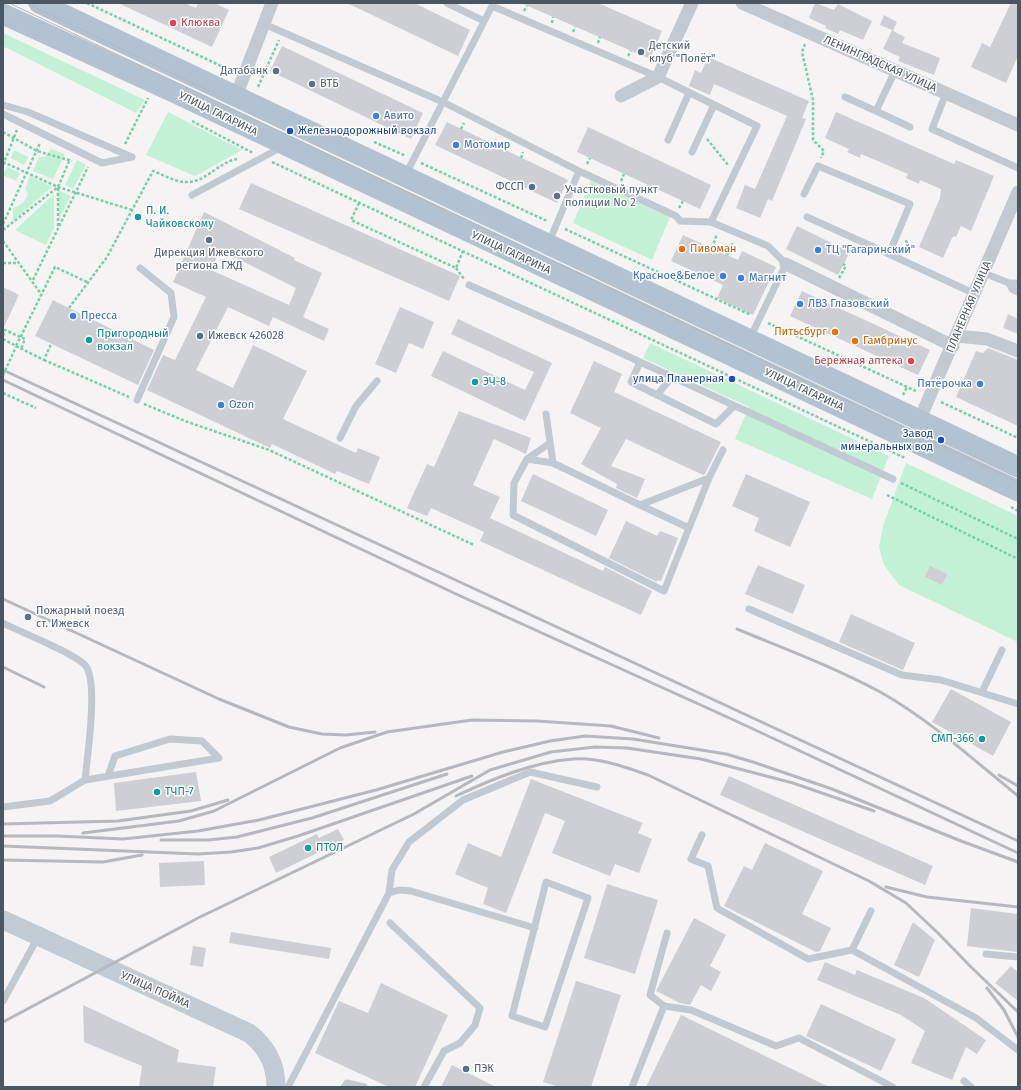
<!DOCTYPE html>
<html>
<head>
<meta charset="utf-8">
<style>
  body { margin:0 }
  #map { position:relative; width:1021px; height:1090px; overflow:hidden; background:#f5f3f3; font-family:"Fira Sans",sans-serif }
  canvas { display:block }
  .frame { position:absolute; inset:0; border:4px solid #4a5661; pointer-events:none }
</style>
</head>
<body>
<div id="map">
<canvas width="1021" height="1090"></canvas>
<div class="frame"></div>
</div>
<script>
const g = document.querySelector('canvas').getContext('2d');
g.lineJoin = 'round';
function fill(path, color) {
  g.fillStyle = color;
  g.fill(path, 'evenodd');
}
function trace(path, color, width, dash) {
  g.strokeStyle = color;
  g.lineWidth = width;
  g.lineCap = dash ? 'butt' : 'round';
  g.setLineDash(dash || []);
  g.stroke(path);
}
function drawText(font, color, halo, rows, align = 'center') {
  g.font = font + ' "Fira Sans",sans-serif';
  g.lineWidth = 3;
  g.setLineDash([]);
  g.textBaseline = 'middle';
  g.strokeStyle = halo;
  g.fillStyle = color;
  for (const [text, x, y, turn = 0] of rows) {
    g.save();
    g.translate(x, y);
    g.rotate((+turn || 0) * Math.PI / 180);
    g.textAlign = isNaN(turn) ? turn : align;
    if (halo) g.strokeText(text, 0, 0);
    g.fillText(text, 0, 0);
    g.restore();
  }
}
const green = new Path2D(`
  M3,33L145,100L136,113L5,47L3,50Z
  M168,112L242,150L195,176L146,155Z
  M51,149L65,154L53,179L33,171L39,157H45Z
  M14,150L28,157L24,165L11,158Z
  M77,160L86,165L73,189L65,185Z
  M7,167L20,173L16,181L3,175Z
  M30,176L52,187L13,221V208C21,205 25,202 28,194L25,189Z
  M591,181L670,217L652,260L573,223Z
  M58,190L71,196L59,219Z
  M54,194V228L46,245L15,230Z
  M650,343L889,456L872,499L735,439L749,407L643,358Z
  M906,463L1018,516V642L899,585L884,565L879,547L883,526Z`);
const building = new Path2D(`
  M118,3H184L196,8L198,3H214L229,10L212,47Z
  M347,3H414L470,30L458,56Z
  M521,3H598L662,31L650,59Z
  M815,3L834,10L838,4L872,21L863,40L840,30L838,34L825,28L826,26L809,18Z
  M1011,3H1018V56L1006,83L971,67L982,43L990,47Z
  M884,15L897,22L893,31L905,37L902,43L940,58L934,75L898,61L900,57L883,49L892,30L880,25Z
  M282,46L423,113L411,139L270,71Z
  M708,57L809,101L802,118L806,119L772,201L768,199L760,218L736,208L745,185L755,189L787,116L714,84L710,95L689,86L695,70L701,73Z
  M836,112L954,164L956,160L994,176L971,231L961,226L956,237L954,236L952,238L943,258L919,247L940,198L941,189L920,180L919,184L906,178L908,174L861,154L860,158L847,152L849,149L825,138Z
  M447,122L568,180L557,203L435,145Z
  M588,127L711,185L700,209L577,152Z
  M251,183L460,276L449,301L239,209Z
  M204,212L295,258L294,260L322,273L303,317L329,329L324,341L273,317L269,326L228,307L196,370L233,388L253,345L307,371L283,419L356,453L358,448L380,457L369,484L337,471L335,474L272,444L270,448L147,390L163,355L175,360L206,297L173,282ZM220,250L296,288L289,305L211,270Z
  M797,226L850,252L838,275L786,249Z
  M683,235L738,260L742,251L776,267L753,315L717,298L723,285L671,261Z
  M3,287L19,295L3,329Z
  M802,291L930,350L918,375L790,316Z
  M53,300L154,350L138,385L35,336Z
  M400,307L434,322L423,349L409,343L396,373L375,364Z
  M1008,314L1018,319V334L1003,328Z
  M458,319L552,363L525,421L431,376L443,351L525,390L534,372L451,334Z
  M988,348L1018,360V426L956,397L976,351L983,353Z
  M594,361L622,374L614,392L721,442L705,474L703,475L626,439L611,466L645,479L637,498L616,488L617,484L581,464L601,428L570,413Z
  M459,411L531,438L526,454L494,439L473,485L500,497L490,518L603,571L605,567L652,591L641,615L480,541L484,532L431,508L427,516L407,508L427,464L434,467Z
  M533,474L608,510L596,536L521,501Z
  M746,474L810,502L790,547L754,531L759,518L732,506Z
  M626,521L657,536L660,531L678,538L661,581L657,580V582L609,558Z
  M758,565L805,585L793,614L745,594Z
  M930,566L947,574L942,585L925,577Z
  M851,614L915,643L903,670L839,642Z
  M951,689L1011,722L993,756L932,722Z
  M196,772L201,801L116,811L114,783Z
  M729,776L933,866L925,885L720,795Z
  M531,779L643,823L638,833L652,839L639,873L615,864L610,876L552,853L565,821L545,813L506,913L483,904L488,888L455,874L468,843L501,857Z
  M338,829L344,840L276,873L269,857L317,834L319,838Z
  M765,843L823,871L802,914L831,928L820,951L816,952L724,906L744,866L752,870Z
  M204,861L205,885L160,887L159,863Z
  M607,884L658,900L635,974L584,958Z
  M971,908L1018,914V952L967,946Z
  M694,918L726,935L710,966L721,972L711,991L701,985L690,1005L680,1003L656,991Z
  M913,922L935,940L919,977L894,965Z
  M231,932L331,948L329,959L229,943Z
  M193,946L206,948L203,967L190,965Z
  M825,962L855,975L857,970L924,998L986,1040L977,1054L966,1047L952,1080L911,1063L925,1031L901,1015L817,980Z
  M1011,966L1018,972V1001L995,983Z
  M576,981L621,995L591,1087H559L543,1082Z
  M381,983L448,1015L415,1087H389L315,1053L339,1001L368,1013Z
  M821,1004L896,1039L881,1071L806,1036Z
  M83,1005L179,1050L177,1062L216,1067L213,1087H139L142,1066L84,1042Z
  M681,1015L829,1087H646Z
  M452,1065L496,1087H441Z`);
const path = new Path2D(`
  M87,3L234,72
  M524,11L527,6
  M552,23L553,17
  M573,32L575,27
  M598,43L600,37
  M805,44L802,52L813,100V140L824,151L821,158
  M628,56L631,51
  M258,87L279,40
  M192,121L253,153
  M461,129L464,123
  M3,132L37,151L72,161
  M707,139L728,165
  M374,142L406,156
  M125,144L148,98
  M494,144L496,139
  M521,158L523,152
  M3,162L58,187L132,210
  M272,162L905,458
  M421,163L547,221
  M587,164L590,158
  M3,165L17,130
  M621,181L624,174
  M646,193L649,185
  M359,203L351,220L456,268L463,251
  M679,208L683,201
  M3,224L40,143
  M58,226V187
  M565,229L751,315
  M3,230L58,187L70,159
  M906,240L909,254
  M3,241L41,294
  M712,248L717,234
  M727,255L733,242
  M3,263H19
  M456,268L464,279
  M839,278L846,266L843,264
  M33,280L88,167
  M69,308L107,257L153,171C162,174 175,182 185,182C205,184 219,161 238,159
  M768,323L918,392
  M3,336L5,330L25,339L21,349
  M3,339L16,346L55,267L87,282
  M16,346L44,360L51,344
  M44,360L129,397
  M3,393L36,408
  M903,395L907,387
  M941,402L1018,438
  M144,404L185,421L269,450L474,545
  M901,483L1018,539
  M887,495L1018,559
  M1011,507L1018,511`);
const lane = new Path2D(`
  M447,3L484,21
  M264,24L443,102L579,171
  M895,71L876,111L910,127
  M946,93L932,129L1018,168
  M845,97L876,111
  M3,105L28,112L132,157
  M3,114L102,163L132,157
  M668,140L689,93
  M692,152L714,105
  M406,174L492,6L658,77L757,126L711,222
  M804,194L818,166L910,204L889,254L807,217
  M192,195L282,147
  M549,242L579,171L676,216L680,221L711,222L768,246L786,264L750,338
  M889,254L975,294
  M984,273L1009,283L1012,289L1018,292
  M1009,283H1018
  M469,285L584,336L893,479
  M640,362L631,382L716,424L734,406
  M657,395L672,377
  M137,400L174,317L171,293L140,268
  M546,414L553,463L640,505L709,478L723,450
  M340,438L356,406L377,381
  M550,443L527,459L514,483L513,515L664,591L689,528L640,505
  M527,459L553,463
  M689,528L709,478
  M749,609L902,675L941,680L1018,704
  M3,623C22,633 72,652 85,665C99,680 87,758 85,780
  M982,692L1002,650
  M3,807L50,801L85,780L219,758L202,741L170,739L115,756L108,776
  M702,835L691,859L708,866L717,908L808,959L852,950
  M546,882L588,898L545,1027L512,1016Z
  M389,893L392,870L409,842L463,800L530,772L597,787
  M871,911L852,950L976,1018L1018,1050
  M390,923L480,1008L475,1025L460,1043L444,1051L424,1087
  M667,933L650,995L664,1006L691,1010L776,1046L799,1038L893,1087
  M986,954L1018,957
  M3,1001L38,937
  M964,1081L971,1087
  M288,1087L389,893L399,890L411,891L535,928
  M344,1087L347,1083L364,1087
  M632,1087L664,1006`);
const street = new Path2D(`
  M742,3L1018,125
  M236,96L272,3
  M621,96L658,77L692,3
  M786,264L953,346
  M957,336L987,339L1018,351
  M919,421L1018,192`);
const secondary = new Path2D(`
  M3,920L249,1033C266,1046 276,1064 276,1087`);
const primary = new Path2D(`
  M39,3L1018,467
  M3,14L167,89L1018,491`);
const tram = new Path2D(`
  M9,3L1018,482
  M26,3L209,91`);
const rail = new Path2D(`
  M3,370L1018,841
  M3,380L456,594L736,721L1018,853
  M3,599L219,699L289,727L322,734L346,735L375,732
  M737,629C785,649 836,668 882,693C931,721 974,760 1018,796
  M3,667L44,687
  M999,775L1018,786
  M456,796C492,779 533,762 573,759C598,757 625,767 648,775L869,881L906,903L938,933L971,967L1018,1012
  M3,824L118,821L191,811L228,800
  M83,833L179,821L214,811L340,748L387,732L472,720L537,721L611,726L659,738
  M3,836H57L123,839L198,831L259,820L376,790L503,752L550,741L585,736L633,739L726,754L753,762L832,789L961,841L1018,862
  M161,840H208L237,837L312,818L447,774
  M3,846L198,854L231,852L258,848L298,836L472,776
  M3,860L103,862L142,855
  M886,887L927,897L1018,907
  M987,988L1004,1010L1018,1037
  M3,1022L198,918L414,814L490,770L551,752L595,747L627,748L701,759L793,783L874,811`);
const pathBridge = new Path2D(`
  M3,375L16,347`);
const markers = [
  [173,23,4,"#e0444e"],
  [641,52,4,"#5c6f8a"],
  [276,71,4,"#5c6f8a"],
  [312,84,4,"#5c6f8a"],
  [376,116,4,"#3f7fe0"],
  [290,131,4,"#1a4fb4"],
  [456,145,4,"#3f7fe0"],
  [532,187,4,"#5c6f8a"],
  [557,196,4,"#5c6f8a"],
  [138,217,4,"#0f9aa8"],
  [209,240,4,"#5c6f8a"],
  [682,249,4,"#e8710a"],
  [818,250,4,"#3f7fe0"],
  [723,276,4,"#3f7fe0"],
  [741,278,4,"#3f7fe0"],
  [800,304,4,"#3f7fe0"],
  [73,316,4,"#3f7fe0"],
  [835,332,4,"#e8710a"],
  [200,336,4,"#5c6f8a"],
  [89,340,4,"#0f9aa8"],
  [855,341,4,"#e8710a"],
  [911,361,4,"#e0444e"],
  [732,379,4,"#1a4fb4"],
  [475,382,4,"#0f9aa8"],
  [980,384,4,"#3f7fe0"],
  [221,405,4,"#3f7fe0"],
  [941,440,4,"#1a4fb4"],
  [28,617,4,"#5c6f8a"],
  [982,739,4,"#0f9aa8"],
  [157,792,4,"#0f9aa8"],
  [308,848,4,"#0f9aa8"],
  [466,1069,4,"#5c6f8a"]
];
const healthNames = [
  ["Клюква",181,23],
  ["Бережная аптека",903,361,"right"]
];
const serviceNames = [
  ["Детский",649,46],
  ["клуб \"Полёт\"",649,59],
  ["Датабанк",268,71,"right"],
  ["ВТБ",320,84],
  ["ФССП",524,187,"right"],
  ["Участковый пункт",565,190],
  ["полиции No 2",565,203],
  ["Дирекция Ижевского",209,253,"center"],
  ["региона ГЖД",209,266,"center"],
  ["Ижевск 426028",208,336],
  ["Пожарный поезд",36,611],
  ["ст. Ижевск",36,624],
  ["ПЭК",474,1069]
];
const streetNames = [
  ["ЛЕНИНГРАДСКАЯ УЛИЦА",880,64,24],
  ["УЛИЦА ГАГАРИНА",218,114,26],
  ["УЛИЦА ГАГАРИНА",511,253,25],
  ["ПЛАНЕРНАЯ УЛИЦА",969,307,-67],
  ["УЛИЦА ГАГАРИНА",804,390,25],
  ["УЛИЦА ПОЙМА",155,990,24]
];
const shopNames = [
  ["Авито",384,116],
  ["Мотомир",464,145],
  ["ТЦ \"Гагаринский\"",826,250],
  ["Красное&Белое",715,276,"right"],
  ["Магнит",749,278],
  ["ЛВЗ Глазовский",808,304],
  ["Пресса",81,316],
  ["Пятёрочка",972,384,"right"],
  ["Ozon",229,405]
];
const transitNames = [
  ["Железнодорожный вокзал",298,131,"left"],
  ["улица Планерная",724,379],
  ["Завод",933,434],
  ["минеральных вод",933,447]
];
const cultureNames = [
  ["П. И.",146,211],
  ["Чайковскому",146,224],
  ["Пригородный",97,334],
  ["вокзал",97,347],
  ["ЭЧ-8",483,382],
  ["СМП-366",974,739,"right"],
  ["ТЧП-7",165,792],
  ["ПТОЛ",316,848]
];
const foodNames = [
  ["Пивоман",690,249],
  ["Питьсбург",827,332,"right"],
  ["Гамбринус",863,341]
];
fill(green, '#c3f1d5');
fill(building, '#cdcfd5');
trace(path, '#7ad0a6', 2.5, [3, 2]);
trace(lane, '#c1cad2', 7);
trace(street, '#c1cad2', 13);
trace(secondary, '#c1cbd6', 19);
trace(primary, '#b3c2d1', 21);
trace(tram, '#b5b8bd', 1);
trace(rail, '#b5b8bd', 3);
trace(pathBridge, '#7ad0a6', 2.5, [3, 2]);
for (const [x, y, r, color] of markers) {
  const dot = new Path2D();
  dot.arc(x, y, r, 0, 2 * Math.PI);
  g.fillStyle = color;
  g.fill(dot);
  trace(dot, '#fff', 1.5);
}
drawText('11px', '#be3a42', '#fff', healthNames, 'left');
drawText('11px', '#4e5e75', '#fff', serviceNames, 'left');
drawText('11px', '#4a5661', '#fff', streetNames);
drawText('11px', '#366cbe', '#fff', shopNames, 'left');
drawText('11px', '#164399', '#fff', transitNames, 'right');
drawText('11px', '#0d838f', '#fff', cultureNames, 'left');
drawText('11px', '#c56008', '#fff', foodNames, 'left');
</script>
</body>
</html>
